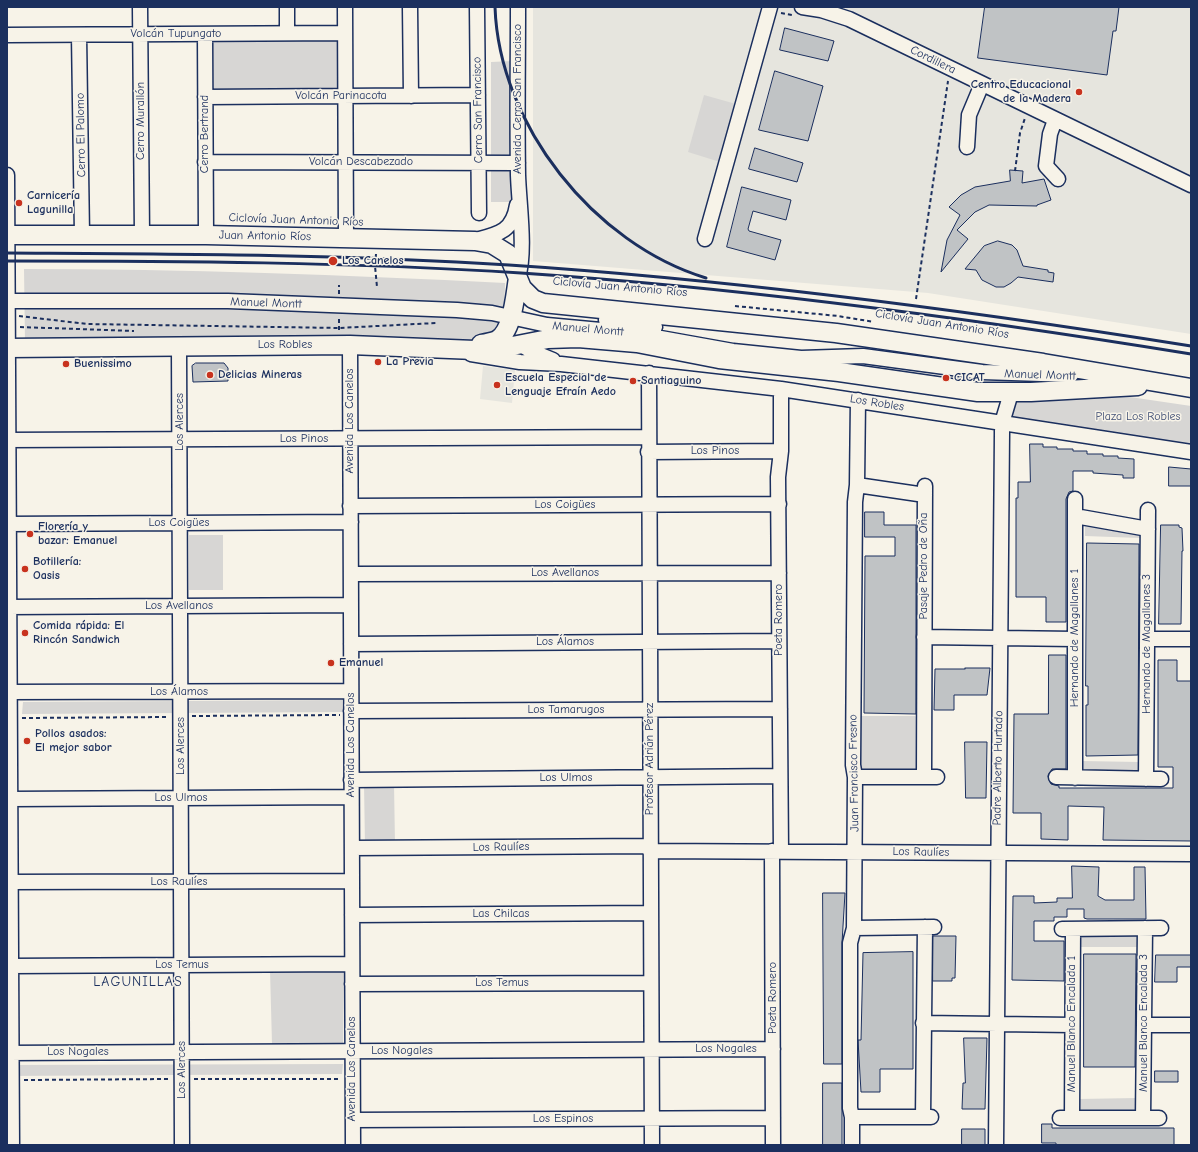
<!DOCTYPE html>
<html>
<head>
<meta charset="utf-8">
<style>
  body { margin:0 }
  #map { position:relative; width:1198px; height:1152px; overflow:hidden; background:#f7f3e8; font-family:"Comic Neue",sans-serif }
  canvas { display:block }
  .frame { position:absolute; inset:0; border:8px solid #1b2f5e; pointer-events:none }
</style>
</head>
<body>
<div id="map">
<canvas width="1198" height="1152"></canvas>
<div class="frame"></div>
</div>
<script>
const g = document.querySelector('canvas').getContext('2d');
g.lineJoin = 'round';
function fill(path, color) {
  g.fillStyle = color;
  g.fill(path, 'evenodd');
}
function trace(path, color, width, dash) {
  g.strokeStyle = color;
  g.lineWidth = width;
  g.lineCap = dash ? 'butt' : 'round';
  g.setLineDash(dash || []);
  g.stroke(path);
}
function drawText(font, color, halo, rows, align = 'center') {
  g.font = font + ' "Comic Neue",sans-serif';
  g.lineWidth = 3;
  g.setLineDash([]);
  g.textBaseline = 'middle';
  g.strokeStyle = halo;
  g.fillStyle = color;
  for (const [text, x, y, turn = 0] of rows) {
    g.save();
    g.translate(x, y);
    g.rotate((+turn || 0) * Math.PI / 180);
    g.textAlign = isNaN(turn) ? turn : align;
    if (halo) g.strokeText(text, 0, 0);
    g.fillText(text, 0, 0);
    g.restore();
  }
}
const built = new Path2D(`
  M533,7H1191V334L928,293L533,261Z
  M483,366L515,370L512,403L480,399Z`);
const green = new Path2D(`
  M336,36L341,40L342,86L336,91L215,93L210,88V45L217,39Z
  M513,61L511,202H491V62Z
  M704,95L736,104L720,162L688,152Z
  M24,269C185,269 345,275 505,283C505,302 502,319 496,337L485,343L407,338L25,342Z
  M1103,393L1191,406V444L1009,416L1015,402L1018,401Z
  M1085,523L1140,532V538L1085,536Z
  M189,535H223V590H189Z
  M342,700L343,712L22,714L23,702Z
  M861,716H915L918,718L917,769L911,773L862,771L859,764V720Z
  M1082,761L1139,762V773L1082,771Z
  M364,784H394L395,844L365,845Z
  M1139,934V947H1081V935Z
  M270,970H344L343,1043L272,1044Z
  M343,1064L342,1074L7,1076V1065Z
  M1137,1098V1111L1079,1112V1099Z`);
const building = new Path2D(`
  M985,7H1119L1116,31H1113L1107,75L978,58Z
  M785,28L834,41L828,61L780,50Z
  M775,71L823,86L808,141L759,130Z
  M755,148L803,163L797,182L749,169Z
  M1010,170L1023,171L1022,183L1044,179L1051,200L1037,205V206L989,205L975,212L957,230L968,239L941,272L947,240L960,215L949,207L961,195L975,187L1010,181Z
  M742,187L791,200L786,220L753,211L748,229L749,231L781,240L775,260L727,247Z
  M998,241L1012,245L1017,250L1023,266L1048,270V272L1054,273L1053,282L1018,277L1011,283L1004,287H996L982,280L976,270L965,269L984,246Z
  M196,363H224L228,368V381L193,382L192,366Z
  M1030,444H1043V447H1057V449H1073V451H1087V454H1103V456H1118V458L1134,459V478H1123V475L1093,473V471H1073V491L1069,492L1066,499V622H1046V597H1016V498H1018V482H1030Z
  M1169,467L1191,469V486H1169Z
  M865,512H884V525H916V714L864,713L865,556H895V537H865Z
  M1161,525H1179V527L1182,528L1183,551H1182L1181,624H1159Z
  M1087,543L1139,544L1138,755L1086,756V705H1088V686H1086Z
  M1049,655H1066V769H1052L1048,776L1051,784L1059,786V788H1173V767H1158V660H1177V681H1191V841L1103,840L1104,807L1068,806V840L1041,839V813H1013L1014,714H1048Z
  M965,668H990L987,695H954V710H934L935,669H965Z
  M965,742H987L986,798H966Z
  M1072,866L1099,867L1098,896L1105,900H1134V867H1145L1146,919H1087L1084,918V909H1067V917H1054V921H1034V941H1064V981L1012,980L1013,896H1034V903L1057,902V898H1072Z
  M823,893H845L842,943V1064H824Z
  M933,936H956L955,978H952V981H933Z
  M913,952V1069H880V1092H861L858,1040H861L863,953Z
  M1084,954H1136L1135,1067H1084Z
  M1156,955H1191V967H1177V982H1155Z
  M964,1038H987L985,1109H962L963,1083H965Z
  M1155,1071H1178V1082H1155Z
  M823,1083H842V1145H823Z
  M1042,1124H1052V1128H1174V1145H1056V1143H1042Z
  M962,1129H985V1145H962Z`);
const path = new Path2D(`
  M781,13L792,15
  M1015,171L1020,133L1025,118
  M376,254L375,266L377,287
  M339,294V285
  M916,299L948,81
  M735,306L838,316L874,322
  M19,316L87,324L339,328L436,323
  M20,327L134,331
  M339,330V318
  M192,716L340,715
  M22,718L168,717
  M194,1079H340
  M24,1080L170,1079`);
const minor = new Path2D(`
  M140,7L142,235
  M287,7V33
  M345,7L346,238
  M410,7L411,96
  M477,7L479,213
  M802,7L821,10L849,19L1191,185
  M205,34L206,235
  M7,35L345,33
  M79,35L82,235
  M205,97L478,95
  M1055,120L1050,134L1046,166L1058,179
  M967,147L969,115L982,84
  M205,162L518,163
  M7,175L12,1145
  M705,239L770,7
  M476,240C499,234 513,231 517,205
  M518,278C526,250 519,205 518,175C517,119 518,63 518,7
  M7,301H228L457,310L492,313L547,325L633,333L733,351L801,358L863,356L982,372L1071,375
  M606,320L655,327
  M520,344L531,351L553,360
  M350,345L353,1145
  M179,346L182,1145
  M471,354L520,362L561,364L781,389L1191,452
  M649,373L652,1145
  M7,440L648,437
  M648,452L781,451
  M857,485L925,495
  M350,506L779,504
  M1075,516L1148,529
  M7,524L351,522
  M351,574L779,573
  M7,607L351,605
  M924,637L1075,639
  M1147,639H1191
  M351,644L779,641
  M7,692L351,691
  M351,711L780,709
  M855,777H937
  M924,777L925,486
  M1056,777L1161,779
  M1075,778V499
  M1146,779L1148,510
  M351,780L780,776
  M11,799L351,797
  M352,848L650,846
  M650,851L1191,854
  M772,851L773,1145
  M781,851L778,477L781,451V389
  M7,882L352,881
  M352,915L650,913
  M854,928L934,927
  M1062,929L1161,928
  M11,966L352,964
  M352,984L651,983
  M923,1023L1072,1025
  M1144,1025H1191
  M7,1053L773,1049
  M852,1117H931
  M923,1117L925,927
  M1060,1118H1159
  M1072,1118L1073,929
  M1143,1118L1145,928
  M353,1120L773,1118
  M852,1145V1117L850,1108V943L854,928L855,777L853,765L855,502L857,485L858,400
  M996,1145L1002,433V423L1011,393`);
const major = new Path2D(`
  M7,235H206L475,241L492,244L508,254L522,288L533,299L543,303L836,333L1043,363L1191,388
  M481,344C487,343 492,342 497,340C513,331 515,295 518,278
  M7,348L350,345L475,350L497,349L548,339L578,338L637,343L719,359L839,372L978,392H1031L1138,386`);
const rail = new Path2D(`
  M495,7C499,125 594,244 706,278
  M7,253C174,254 342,254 509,265C738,280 965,310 1191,346
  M7,261C178,261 350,262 521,273C745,288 969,318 1191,354`);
const markers = [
  [1079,92,4,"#c8321e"],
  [19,203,4,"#c8321e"],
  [333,261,5,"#c8321e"],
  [378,362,4,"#c8321e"],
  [66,364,4,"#c8321e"],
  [210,375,4,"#c8321e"],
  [946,378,4,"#c8321e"],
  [633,381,4,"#c8321e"],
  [497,385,4,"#c8321e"],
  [30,534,4,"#c8321e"],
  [25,569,4,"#c8321e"],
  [25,633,4,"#c8321e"],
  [331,663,4,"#c8321e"],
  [27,741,4,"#c8321e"]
];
const streetNames = [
  ["Volcán Tupungato",176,34],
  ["Cordillera",933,60,26],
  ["Volcán Parinacota",341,96],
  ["Avenida Cerro San Francisco",518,99,-90],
  ["Cerro San Francisco",478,110,-91],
  ["Cerro Murallón",141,121,-90],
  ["Cerro Bertrand",205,134,-90],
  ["Cerro El Palomo",81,135,-91],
  ["Volcán Descabezado",361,162],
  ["Ciclovía Juan Antonio Ríos",296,220,2],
  ["Juan Antonio Ríos",265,236,1],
  ["Ciclovía Juan Antonio Ríos",620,287,5],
  ["Manuel Montt",266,303,2],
  ["Ciclovía Juan Antonio Ríos",942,324,9],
  ["Manuel Montt",588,329,5],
  ["Los Robles",285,345],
  ["Manuel Montt",1040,375,2],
  ["Los Robles",877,403,9],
  ["Avenida Los Canelos",350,421,-90],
  ["Los Alerces",180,422,-90],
  ["Los Pinos",304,439],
  ["Los Pinos",715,451],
  ["Los Coigües",565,505],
  ["Los Coigües",179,523],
  ["Pasaje Pedro de Oña",924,566,-90],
  ["Los Avellanos",565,573],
  ["Los Avellanos",179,606],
  ["Poeta Romero",779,620,-90],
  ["Hernando de Magallanes 1",1075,638,-90],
  ["Los Álamos",565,642],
  ["Hernando de Magallanes 3",1147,644,-90],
  ["Los Álamos",179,692],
  ["Los Tamarugos",566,710],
  ["Avenida Los Canelos",351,745,-90],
  ["Los Alerces",181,746,-90],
  ["Profesor Adrián Pérez",650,759,-90],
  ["Padre Alberto Hurtado",998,768,-89],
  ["Juan Francisco Fresno",854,773,-91],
  ["Los Ulmos",566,778],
  ["Los Ulmos",181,798],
  ["Los Raulíes",501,847,-1],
  ["Los Raulíes",921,852,1],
  ["Los Raulíes",179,882],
  ["Las Chilcas",501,914],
  ["Los Temus",182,965],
  ["Los Temus",502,983],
  ["Poeta Romero",773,998,-90],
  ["Manuel Blanco Encalada 3",1144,1023,-90],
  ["Manuel Blanco Encalada 1",1072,1024,-90],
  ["Los Nogales",726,1049],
  ["Los Nogales",402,1051],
  ["Los Nogales",78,1052],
  ["Avenida Los Canelos",352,1069,-90],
  ["Los Alerces",182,1070,-90],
  ["Los Espinos",563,1119]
];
const poiNames = [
  ["Centro Educacional",1071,85,"right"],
  ["de la Madera",1071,99,"right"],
  ["Carnicería",27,196],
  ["Lagunilla",27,210],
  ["Los Canelos",342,261],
  ["La Previa",386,362],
  ["Buenissimo",74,364],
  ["Delicias Mineras",218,375],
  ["Escuela Especial de",505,378],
  ["Lenguaje Efraín Aedo",505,392],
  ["CICAT",954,378],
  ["Santiaguino",641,381],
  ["Florería y",38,527],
  ["bazar: Emanuel",38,541],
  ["Botillería:",33,562],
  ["Oasis",33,576],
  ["Comida rápida: El",33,626],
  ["Rincón Sandwich",33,640],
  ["Emanuel",339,663],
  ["Pollos asados:",35,734],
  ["El mejor sabor",35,748]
];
const parkNames = [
  ["Plaza Los Robles",1138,417]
];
const quarterNames = [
  ["LAGUNILLAS",138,982]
];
fill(built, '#e6e5de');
fill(green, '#d7d6d4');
fill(building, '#c0c3c5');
trace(building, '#1b2f5e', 1);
trace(minor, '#1b2f5e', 17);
trace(major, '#1b2f5e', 21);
trace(path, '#1b2f5e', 2, [4, 3]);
trace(minor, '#f7f3e8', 14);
trace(major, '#f7f3e8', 18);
trace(rail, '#1b2f5e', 3);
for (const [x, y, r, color] of markers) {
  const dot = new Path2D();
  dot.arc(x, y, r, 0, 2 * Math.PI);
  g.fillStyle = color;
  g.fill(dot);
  trace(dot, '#f7f3e8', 1.5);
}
drawText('12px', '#1b2f5e', '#f7f3e8', streetNames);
drawText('bold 12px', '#1b2f5e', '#f7f3e8', poiNames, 'left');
drawText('12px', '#415076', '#f7f3e8', parkNames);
g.letterSpacing = '1px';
drawText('14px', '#1b2f5e', '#f7f3e8', quarterNames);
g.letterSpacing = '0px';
</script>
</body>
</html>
